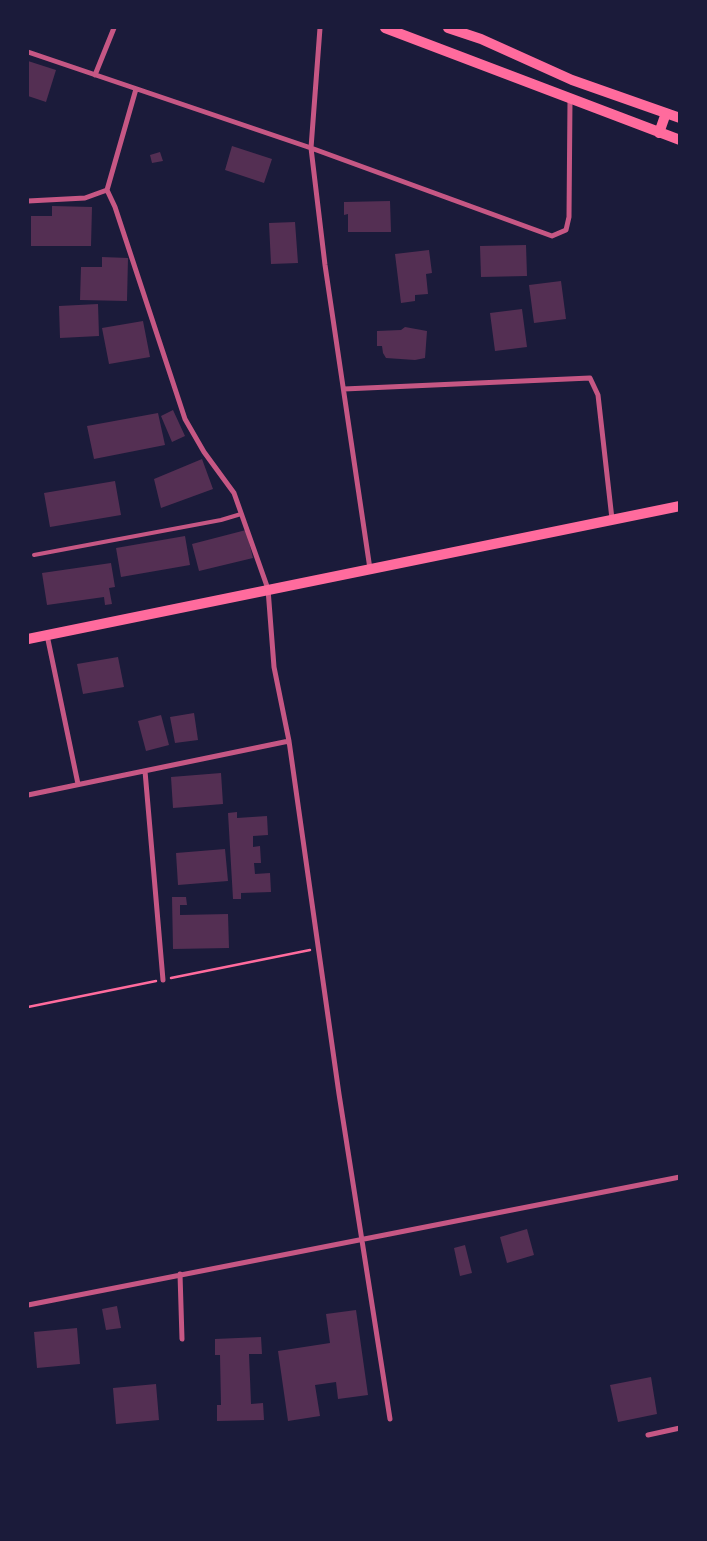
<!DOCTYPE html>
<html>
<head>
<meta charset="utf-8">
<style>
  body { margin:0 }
  #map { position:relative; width:707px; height:1541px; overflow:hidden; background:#1b1b3a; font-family:Jost,sans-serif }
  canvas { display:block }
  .frame { position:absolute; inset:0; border:29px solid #1b1b3a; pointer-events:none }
</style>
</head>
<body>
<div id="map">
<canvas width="707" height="1541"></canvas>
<div class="frame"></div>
</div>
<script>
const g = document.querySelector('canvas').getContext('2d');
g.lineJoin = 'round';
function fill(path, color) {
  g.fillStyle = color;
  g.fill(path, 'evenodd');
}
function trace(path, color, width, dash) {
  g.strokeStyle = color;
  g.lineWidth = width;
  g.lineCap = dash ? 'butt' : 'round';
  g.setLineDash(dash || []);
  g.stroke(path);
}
const building = new Path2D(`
  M28,61L56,70L46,102L28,96Z
  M232,146L272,159L264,183L225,170Z
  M160,152L163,161L152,163L150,155Z
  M390,201L391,232H348V214L344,215V202Z
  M52,206L92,207L91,246H31V216H52Z
  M295,222L298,263L271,264L269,223Z
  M526,245L527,276L481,277L480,246Z
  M429,250L432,273L426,274L428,294L415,295V301L401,303L395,254Z
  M102,257L128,258L127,301L80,300L81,267H102Z
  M561,281L566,319L534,323L529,285Z
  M98,304L99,336L60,338L59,306Z
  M522,309L527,347L495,351L490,313Z
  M143,321L150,357L109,364L102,328Z
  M405,327L427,331L425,358L415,360L386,358L383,353L382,346H377V331L401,330Z
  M173,410L185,436L172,442L161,416Z
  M158,413L165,445L94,459L87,426Z
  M202,459L213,489L161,508L154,479Z
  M115,481L121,515L50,527L44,493Z
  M246,530L253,558L199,571L192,544Z
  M185,536L190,565L121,577L116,548Z
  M111,563L115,587L109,588L112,604L105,605L104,597L47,605L42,573Z
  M118,657L124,687L83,694L77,664Z
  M194,713L198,740L175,743L170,717Z
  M161,715L169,745L146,751L138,721Z
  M221,773L223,804L173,808L171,777Z
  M237,812V818L267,816L268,835L253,836V847L260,846L261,863H254L255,874L270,873L271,892L241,893V899H233L228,813Z
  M225,849L228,881L178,885L176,853Z
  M172,897H186L187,905H180V915L228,914L229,948L173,949Z
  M527,1229L534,1255L507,1263L500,1237Z
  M465,1245L472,1273L460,1276L454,1248Z
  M117,1306L121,1328L106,1330L102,1309Z
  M356,1310L368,1395L338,1399L336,1382L315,1385L320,1416L288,1421L278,1351L330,1343L326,1314Z
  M77,1328L80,1364L37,1368L34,1332Z
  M261,1337L262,1354H249L251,1404L263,1403L264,1420L217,1421V1405H221L220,1355H215V1339Z
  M651,1377L657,1414L618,1422L610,1385Z
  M156,1384L159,1420L116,1424L113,1388Z`);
const path = new Path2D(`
  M171,978L310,950
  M28,1007L156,981`);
const service = new Path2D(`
  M34,555L221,520L241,514`);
const minor = new Path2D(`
  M320,28L311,148L325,265L370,569
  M28,52L311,148L552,236L566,230L569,217L570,100
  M95,75L114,28
  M136,89L107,190L115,207L185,419L204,452L234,493L268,589L274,667L289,741L339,1094L390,1419
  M28,201L85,198L107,190
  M344,389L590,378L598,395L612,519
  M47,635L78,784
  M145,771L163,980
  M28,795L289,741
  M180,1274L182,1339
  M28,1305L680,1177
  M648,1435L680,1428`);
const secondary = new Path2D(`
  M385,28L680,140
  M448,28L481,39L572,80L680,118
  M659,133L666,113
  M28,639L680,506`);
fill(building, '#542f53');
trace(path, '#ff6b9d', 2.5);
trace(service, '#c65784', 4);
trace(minor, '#c65784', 5);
trace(secondary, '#ff6b9d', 10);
</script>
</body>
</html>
